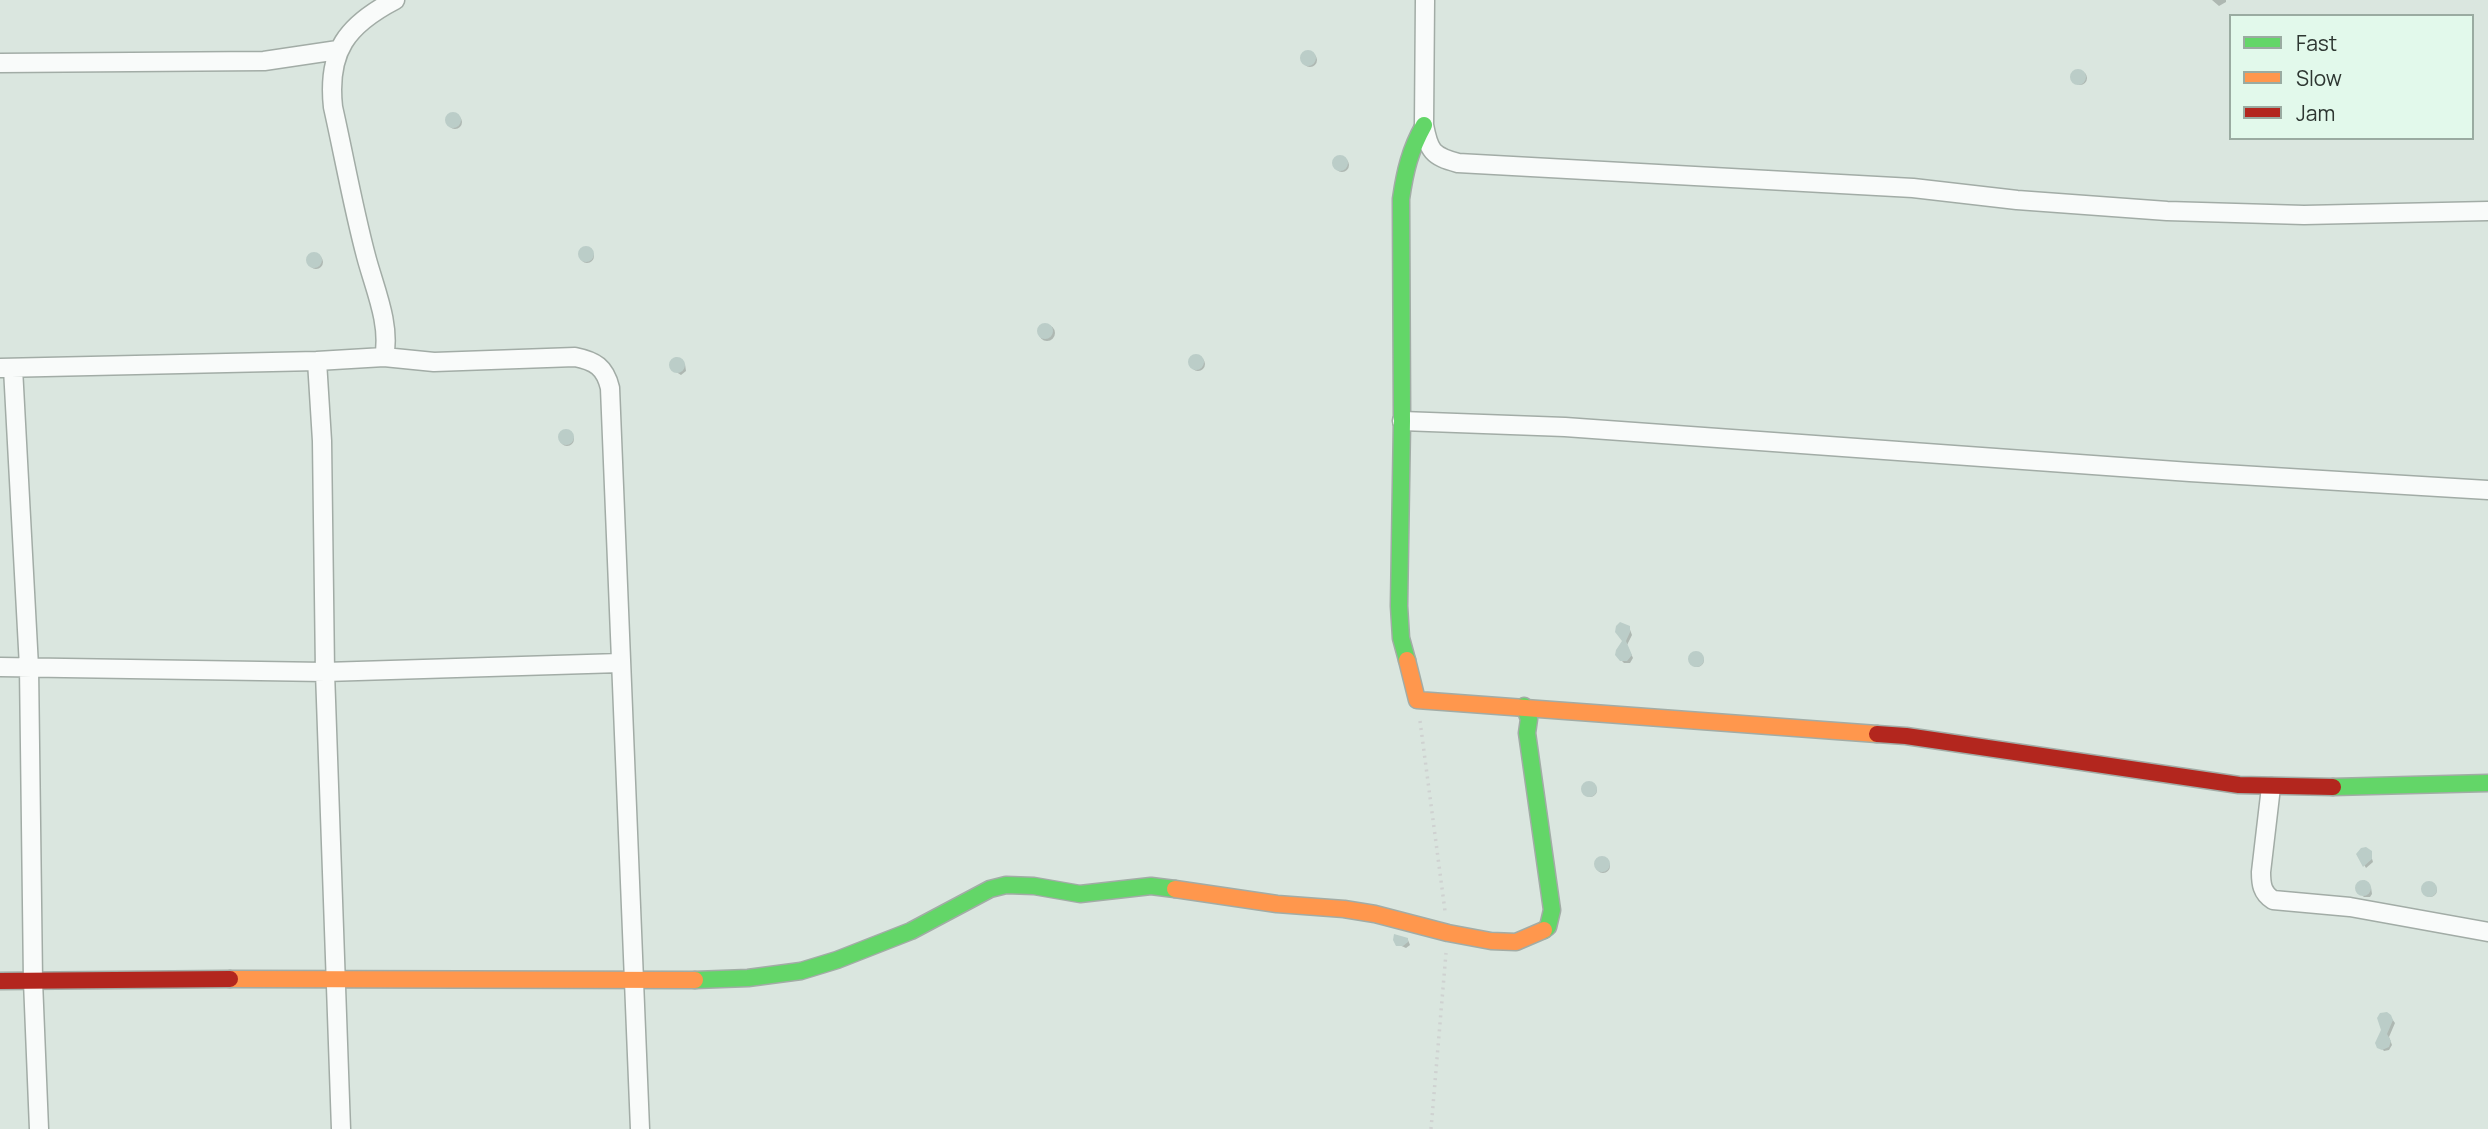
<!DOCTYPE html>
<html>
<head>
<meta charset="utf-8">
<style>
  body { margin:0 }
  #map { position:relative; width:2488px; height:1129px; overflow:hidden; background:#dae6df; font-family:Manrope,sans-serif }
  canvas { display:block }
  .legend { position:absolute; left:2229px; top:14px; width:245px; height:126px; box-sizing:border-box; background:#e2f9eb; border:2px solid #9aaba1; margin:0; padding:9px 12px; list-style:none; font-size:21px; color:#2d3631 }
  .legend li { display:flex; align-items:center; gap:14px; height:35px }
  .legend b { width:35px; border:2px solid #9aaba1 }
</style>
</head>
<body>
<div id="map">
<canvas width="2488" height="1129"></canvas>
<ul class="legend">
<li><b style="height:9px;background:#63d668"></b>Fast</li>
<li><b style="height:9px;background:#ff974d"></b>Slow</li>
<li><b style="height:9px;background:#b3261e"></b>Jam</li>
</ul>
</div>
<script>
const g = document.querySelector('canvas').getContext('2d');
g.lineJoin = 'round';
function fill(path, color) {
  g.fillStyle = color;
  g.fill(path, 'evenodd');
}
function trace(path, color, width, dash) {
  g.strokeStyle = color;
  g.lineWidth = width;
  g.lineCap = dash ? 'butt' : 'round';
  g.setLineDash(dash || []);
  g.stroke(path);
}
const shadow = new Path2D(`
  M2212,0H2226V2L2219,6Z
  M1303 60a7 7 0 1 1 14 0a7 7 0 1 1-14 0Z
  M2073 78a7 7 0 1 1 14 0a7 7 0 1 1-14 0Z
  M448 122a7 7 0 1 1 14 0a7 7 0 1 1-14 0Z
  M1335 165a7 7 0 1 1 14 0a7 7 0 1 1-14 0Z
  M580 256a7 7 0 1 1 14 0a7 7 0 1 1-14 0Z
  M309 262a7 7 0 1 1 14 0a7 7 0 1 1-14 0Z
  M1039 333a8 8 0 1 1 16 0a8 8 0 1 1-16 0Z
  M1191 364a7 7 0 1 1 14 0a7 7 0 1 1-14 0Z
  M676,357L685,364L686,371L681,375L673,370L670,364Z
  M560 439a7 7 0 1 1 14 0a7 7 0 1 1-14 0Z
  M1629,627L1632,635L1627,645L1633,658L1630,663H1624L1618,657Z
  M1690 660a7 7 0 1 1 14 0a7 7 0 1 1-14 0Z
  M1583 790a7 7 0 1 1 14 0a7 7 0 1 1-14 0Z
  M2370,852L2373,862L2366,868L2358,854Z
  M1596 866a7 7 0 1 1 14 0a7 7 0 1 1-14 0Z
  M2364,880L2371,887L2372,894L2370,897H2364L2358,892L2357,888Z
  M2423 890a7 7 0 1 1 14 0a7 7 0 1 1-14 0Z
  M1408,940L1410,945L1406,948L1397,944Z
  M2390,1016L2395,1023L2389,1037L2392,1045L2389,1050L2384,1051L2377,1043Z`);
const building = new Path2D(`
  M1300 58a8 8 0 1 1 16 0a8 8 0 1 1-16 0Z
  M2070 77a8 8 0 1 1 16 0a8 8 0 1 1-16 0Z
  M445 120a8 8 0 1 1 16 0a8 8 0 1 1-16 0Z
  M1332 163a8 8 0 1 1 16 0a8 8 0 1 1-16 0Z
  M578 254a8 8 0 1 1 16 0a8 8 0 1 1-16 0Z
  M306 260a8 8 0 1 1 16 0a8 8 0 1 1-16 0Z
  M1037 331a8 8 0 1 1 16 0a8 8 0 1 1-16 0Z
  M1188 362a8 8 0 1 1 16 0a8 8 0 1 1-16 0Z
  M669 365a8 8 0 1 1 16 0a8 8 0 1 1-16 0Z
  M558 437a8 8 0 1 1 16 0a8 8 0 1 1-16 0Z
  M1620,622L1630,626V632L1626,641L1632,655L1627,661H1620L1615,655L1616,650L1622,641L1615,632L1616,626Z
  M1688 659a8 8 0 1 1 16 0a8 8 0 1 1-16 0Z
  M1581 789a8 8 0 1 1 16 0a8 8 0 1 1-16 0Z
  M2366,847L2372,851V859L2363,867L2356,854L2361,848Z
  M1594 864a8 8 0 1 1 16 0a8 8 0 1 1-16 0Z
  M2355 888a8 8 0 1 1 16 0a8 8 0 1 1-16 0Z
  M2421 889a8 8 0 1 1 16 0a8 8 0 1 1-16 0Z
  M1394,934L1408,938V942L1403,946H1396L1393,940Z
  M2387,1012L2391,1015L2393,1020L2387,1034L2391,1041L2389,1047L2382,1050L2377,1048L2375,1043L2381,1030L2377,1018L2380,1013Z`);
const path = new Path2D(`
  M1420,721L1445,911
  M1431,1129L1446,953`);
const street = new Path2D(`
  M1425,0L1424,125C1429,151 1432,156 1458,163L1913,188L2017,200L2167,211L2304,215L2488,211
  M0,63L264,61L338,50
  M384,357L434,362L575,357C595,361 605,367 610,388L640,1129
  M317,361L322,441L325,672L341,1129
  M0,368L317,361L384,357C391,324 374,287 366,256C353,207 344,156 333,107C327,51 347,25 395,0
  M13,368L29,667L33,981L39,1129
  M1402,421L1565,427L2190,472L2488,490
  M0,667L325,672L620,663
  M2271,787L2261,872C2261,884 2262,893 2273,900L2350,907L2488,932`);
const fast = new Path2D(`
  M1407,660L1401,638L1399,606L1402,421L1401,199C1405,171 1410,150 1424,125
  M1524,706L1529,719L1527,733L1552,910L1548,927L1544,930
  M2333,787L2488,783
  M695,980L748,978L801,971L837,960L911,931L990,889L1006,885L1034,886L1080,894L1151,886L1175,889`);
const slow = new Path2D(`
  M1407,660L1417,700L1877,734
  M1175,889L1277,904L1344,909L1375,914L1448,933L1491,941L1516,942L1544,930
  M230,979L695,980`);
const jam = new Path2D(`
  M1877,734L1906,736L2239,785L2333,787
  M0,981L230,979`);
fill(shadow, '#0003');
fill(building, '#bbcdc8');
trace(street, '#a2aca6', 21);
trace(fast, '#a2aca6', 19);
trace(slow, '#a2aca6', 19);
trace(jam, '#a2aca6', 19);
trace(path, '#cfd2d1', 3.5, [2, 5]);
trace(street, '#f9fbfa', 18);
trace(fast, '#63d668', 16);
trace(slow, '#ff974d', 16);
trace(jam, '#b3261e', 16);
</script>
</body>
</html>
